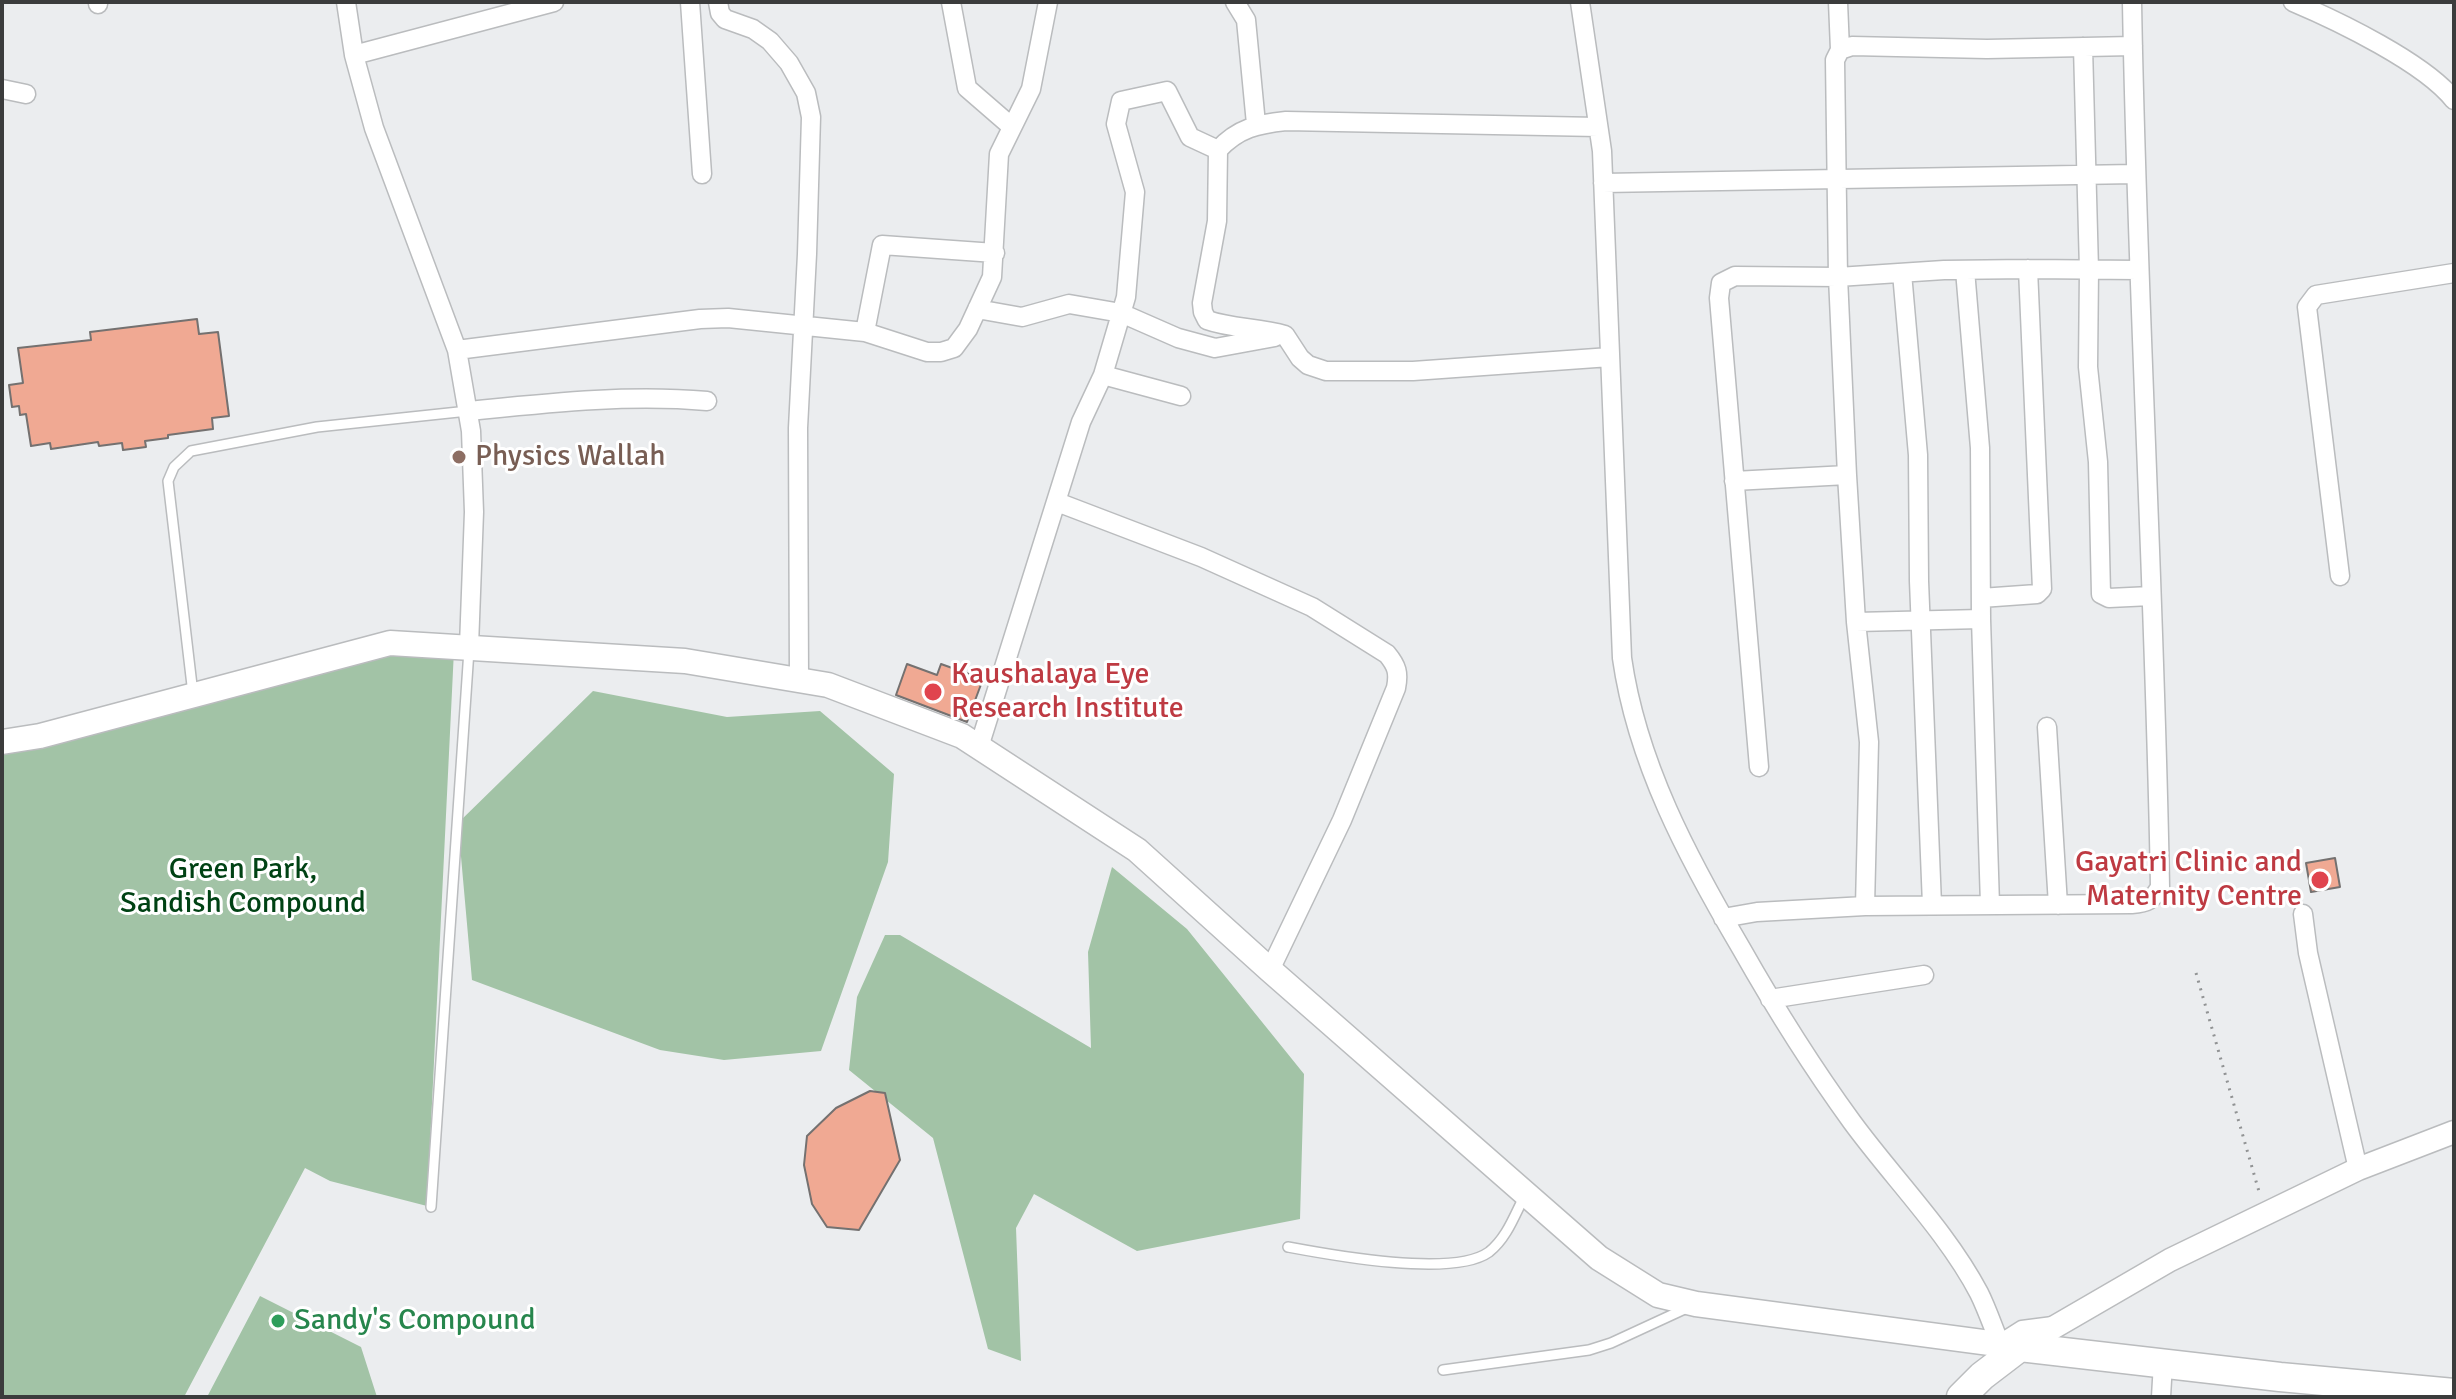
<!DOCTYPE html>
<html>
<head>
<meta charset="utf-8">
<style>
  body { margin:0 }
  #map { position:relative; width:2456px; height:1399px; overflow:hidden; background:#ebedef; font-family:Signika,sans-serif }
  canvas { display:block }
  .frame { position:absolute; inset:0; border:4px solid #3b3c3c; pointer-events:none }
</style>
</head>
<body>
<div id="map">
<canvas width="2456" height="1399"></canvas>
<div class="frame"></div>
</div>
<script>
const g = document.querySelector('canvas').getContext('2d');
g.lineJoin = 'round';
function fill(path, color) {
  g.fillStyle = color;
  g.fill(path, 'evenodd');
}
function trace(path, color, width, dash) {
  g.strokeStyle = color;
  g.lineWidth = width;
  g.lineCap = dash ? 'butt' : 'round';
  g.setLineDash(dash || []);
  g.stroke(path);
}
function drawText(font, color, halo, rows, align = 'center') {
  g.font = font + ' Signika,sans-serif';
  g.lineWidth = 6;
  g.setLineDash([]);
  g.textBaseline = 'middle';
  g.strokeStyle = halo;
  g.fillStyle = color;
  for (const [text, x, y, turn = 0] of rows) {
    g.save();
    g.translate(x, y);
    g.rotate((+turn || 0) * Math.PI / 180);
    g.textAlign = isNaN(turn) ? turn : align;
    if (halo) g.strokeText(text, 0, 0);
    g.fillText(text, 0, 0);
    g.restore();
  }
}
const green = new Path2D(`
  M390,643L454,650L427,1206L330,1181L305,1168L184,1397H2V742Z
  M593,691L727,717L820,711L894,774L888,862L821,1051L724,1060L660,1050L472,980L458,823Z
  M1112,867L1187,929L1304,1074L1300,1219L1137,1251L1034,1194L1016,1228L1021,1361L988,1349L933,1138L849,1070L857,997L885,935H900L1091,1048L1088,952Z
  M260,1296L361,1347L377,1397H207Z`);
const building = new Path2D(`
  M197,319L199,334L218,332L229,416L212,418L213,429L168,435V438L145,441L146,447L123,450L122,443L99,446L98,442L51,449L50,443L31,446L26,414L20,415L19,406L12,407L9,385L23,383L18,348L91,340L90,332Z
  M907,664L937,675L941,664L983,679L967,722L896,695Z
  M2335,858L2340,887L2311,892L2306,863Z
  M870,1091L885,1093L900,1160L859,1230L827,1227L812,1204L804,1165L807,1136L836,1108Z`);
const path = new Path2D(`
  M2196,973L2260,1195`);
const service = new Path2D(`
  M193,694L168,481L174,467L191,451L317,427L468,411
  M431,1207L469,650
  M1288,1247C1331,1255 1453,1278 1489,1252C1507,1238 1515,1214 1525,1195
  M1443,1370L1589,1350L1611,1343L1689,1307`);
const minor = new Path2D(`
  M98,2V4
  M346,2L354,55L374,128L457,350L471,431L474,512L469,646
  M690,2L702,174
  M718,2L720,13L725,19L753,29L770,41L789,63L806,93L811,117L807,254L798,428L799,680
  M951,2L967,88L1012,127
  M1235,2L1246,20L1256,124
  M1580,2L1602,151L1622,658C1637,763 1688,858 1741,948C1775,1008 1812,1067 1852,1122C1893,1178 1947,1232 1979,1293C1987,1309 1993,1327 2000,1344L2022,1330L2053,1326
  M1838,2L1840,50
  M2293,2C2338,21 2425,63 2454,100
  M2083,47L2089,270L2088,367L2098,462L2101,594L2109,598L2151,596
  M354,55L554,2
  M2,89L26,94
  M1598,127L1286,121C1258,124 1238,128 1218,150L1217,221L1202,303L1203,312L1207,320C1232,329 1259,327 1285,335L1300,358L1308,365L1326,371H1413L1610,357
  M1603,183L2135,174
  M1902,273L1918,455L1919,581L1932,905
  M977,309L1022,317L1069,304L1121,313L1178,338L1215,348L1275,337
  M865,332L882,245L995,253
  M457,350L700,319L728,318L865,332L927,352H941L954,348L968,329L992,277L999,154L1031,89L1048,2
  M1103,375L1181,396
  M468,411C548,403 627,394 707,401
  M1734,481L1847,475
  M1057,502L1201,557L1312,607L1387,654C1397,666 1399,673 1396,688L1342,820L1270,970
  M2340,576L2307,307L2316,295L2454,273
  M1981,598L2037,594L2042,589L2028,269
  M1981,619L1990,905
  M1856,622L1981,619L1980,448L1965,270
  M2047,727L2058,905
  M979,747L1081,422L1103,375L1126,297L1135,192L1116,124L1121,101L1167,91L1190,137L1218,150
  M1759,767L1719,298L1721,283L1735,276L1838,277L1944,270L2028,269L2138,270
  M1865,906L1869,742L1856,622L1847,475L1838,277L1835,60L1840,50L1852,46L1987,49L2133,46
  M2303,914L2308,953L2358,1169
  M1723,918L1757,912L1865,906L2132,904C2147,903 2153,900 2160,887C2155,592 2137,297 2132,2
  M1770,999L1924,975
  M2161,1397L2163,1363`);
const tertiary = new Path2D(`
  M2020,1347L2170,1260L2358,1169L2454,1132`);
const secondary = new Path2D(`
  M2,742L40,736L390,643L685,661L828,685L962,736L1137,850L1270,970L1599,1258L1658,1295L1696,1304L2020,1347`);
const primary = new Path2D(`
  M1961,1397L1982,1376L2020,1347L2280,1377L2454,1393`);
const markers = [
  [459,457,8,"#8d6e63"],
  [933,692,10,"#e0444e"],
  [2320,880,10,"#e0444e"],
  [278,1321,8,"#2e9e5b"]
];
const educationNames = [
  ["Physics Wallah",475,457]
];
const healthNames = [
  ["Kaushalaya Eye",951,675],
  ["Research Institute",951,709],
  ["Gayatri Clinic and",2302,863,"right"],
  ["Maternity Centre",2302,897,"right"]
];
const parkNames = [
  ["Green Park,",243,870],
  ["Sandish Compound",243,904]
];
const leisureNames = [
  ["Sandy's Compound",294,1321]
];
fill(green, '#a2c3a6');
fill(building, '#f0a993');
trace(building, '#747170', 2);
trace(service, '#babcbe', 12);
trace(minor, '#babcbe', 21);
trace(tertiary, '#babcbe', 25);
trace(secondary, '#babcbe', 27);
trace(primary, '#babcbe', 31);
trace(path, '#919394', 3, [2, 6]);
trace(service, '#fff', 9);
trace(minor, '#fff', 18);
trace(tertiary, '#fff', 22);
trace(secondary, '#fff', 24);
trace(primary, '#fff', 28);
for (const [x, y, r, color] of markers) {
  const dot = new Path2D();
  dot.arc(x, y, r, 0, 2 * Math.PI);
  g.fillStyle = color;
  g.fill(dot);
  trace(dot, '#fff', 3);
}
drawText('30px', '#785e54', '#fff', educationNames, 'left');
drawText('30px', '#be3a42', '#fff', healthNames, 'left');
drawText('30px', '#004214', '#fff', parkNames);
drawText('30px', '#27864d', '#fff', leisureNames, 'left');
</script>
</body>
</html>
